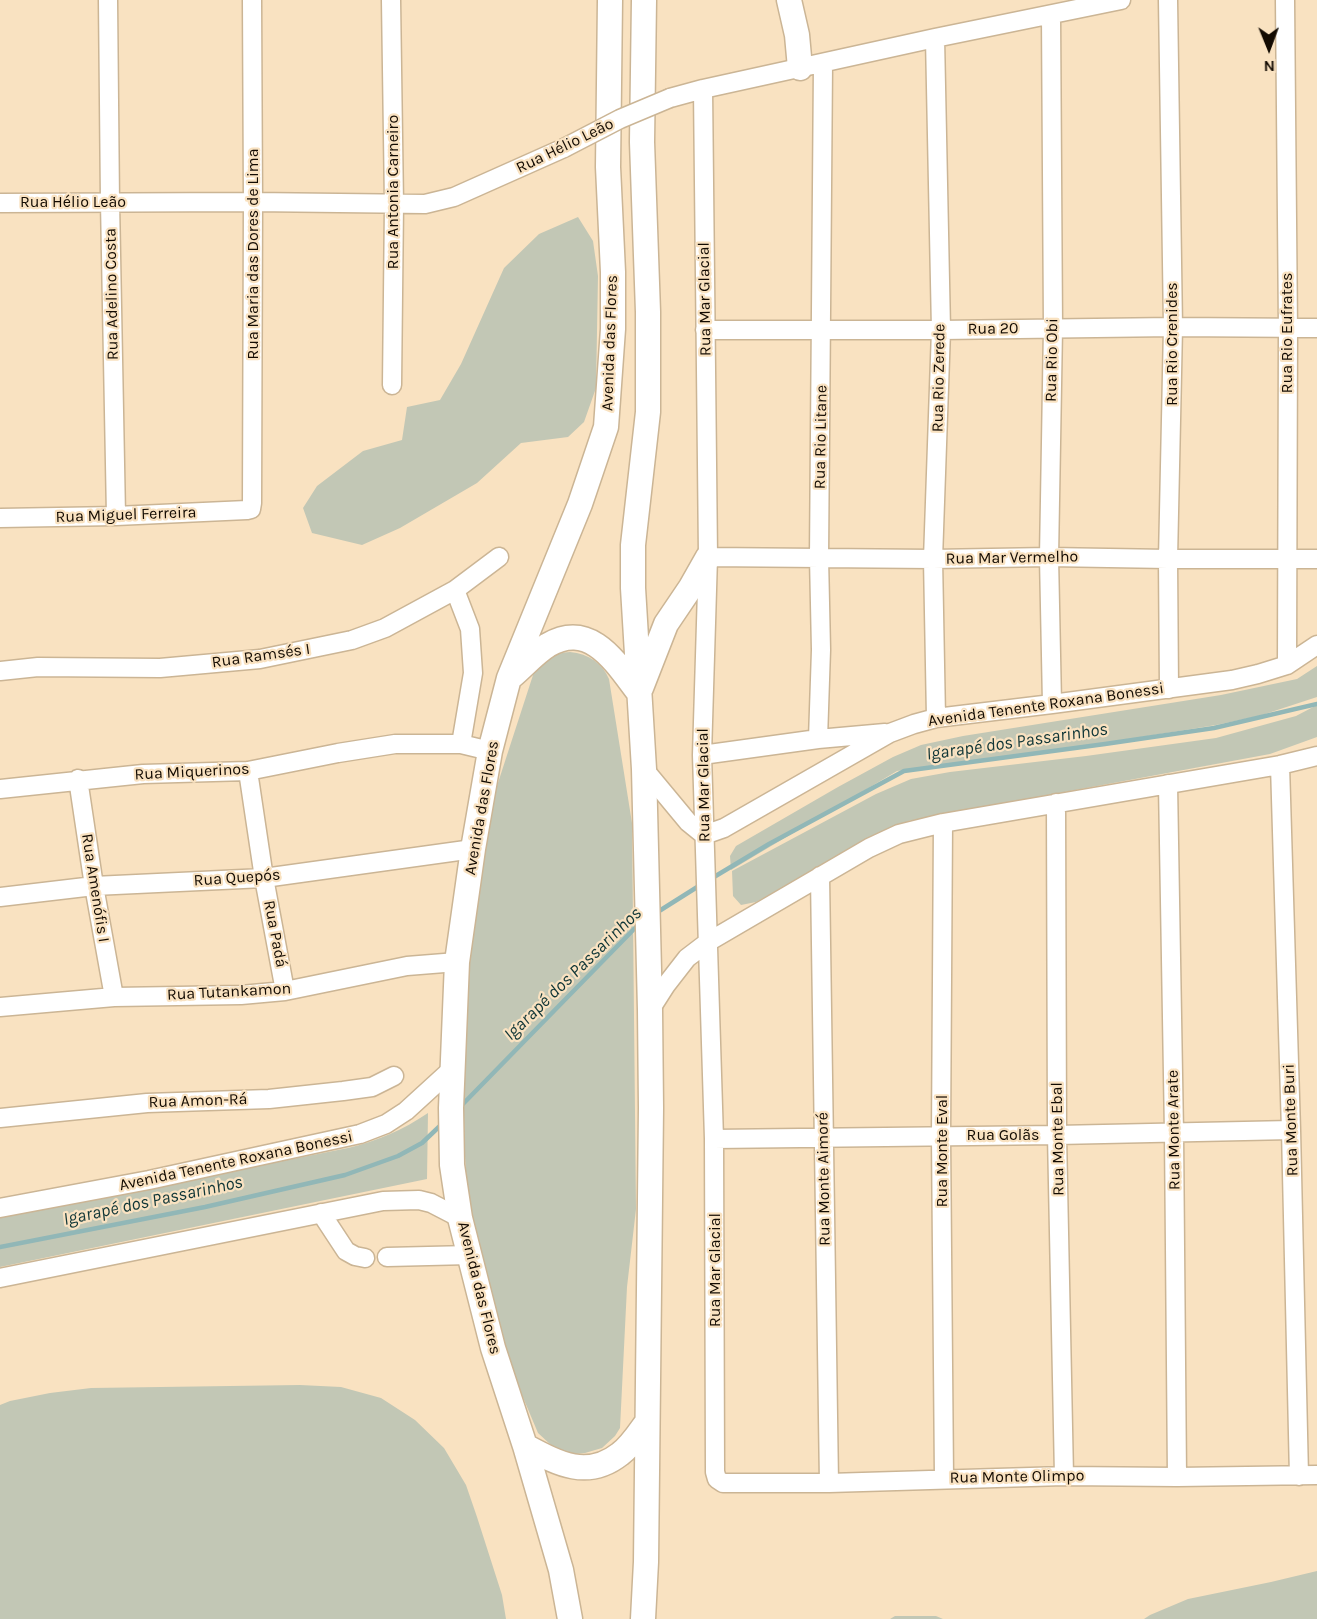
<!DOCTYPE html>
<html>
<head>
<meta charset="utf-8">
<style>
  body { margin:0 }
  #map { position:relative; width:1317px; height:1619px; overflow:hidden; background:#f9e2c1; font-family:Karla,sans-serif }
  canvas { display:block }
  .north { position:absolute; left:1239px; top:18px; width:60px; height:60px; -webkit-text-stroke:4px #f9e2c1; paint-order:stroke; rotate:179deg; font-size:16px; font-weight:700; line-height:24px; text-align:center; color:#130b02 }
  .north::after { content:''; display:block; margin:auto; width:21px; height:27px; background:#130b02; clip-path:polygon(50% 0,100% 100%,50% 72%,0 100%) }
</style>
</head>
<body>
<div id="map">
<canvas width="1317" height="1619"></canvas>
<div class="north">N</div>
</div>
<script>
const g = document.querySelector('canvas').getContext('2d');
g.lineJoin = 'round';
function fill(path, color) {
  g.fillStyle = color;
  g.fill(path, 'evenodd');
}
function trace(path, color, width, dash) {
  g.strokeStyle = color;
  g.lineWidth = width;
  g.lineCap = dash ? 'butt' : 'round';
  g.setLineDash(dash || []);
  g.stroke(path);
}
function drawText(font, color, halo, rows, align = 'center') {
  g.font = font + ' Karla,sans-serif';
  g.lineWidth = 4.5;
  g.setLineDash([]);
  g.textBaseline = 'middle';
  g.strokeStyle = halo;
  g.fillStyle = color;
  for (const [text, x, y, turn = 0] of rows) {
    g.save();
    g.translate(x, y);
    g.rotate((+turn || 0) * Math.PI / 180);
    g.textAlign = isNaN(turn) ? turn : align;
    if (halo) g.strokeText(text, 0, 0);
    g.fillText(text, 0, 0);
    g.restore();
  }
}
const green = new Path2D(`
  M578,217L593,241L598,276L596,388L584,422L568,437L521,443L477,483L400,528L362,545L312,533L303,508L317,486L363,451L402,440L407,407L440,400L461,364L504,268L539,234Z
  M570,652C589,654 602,663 609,679L632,823L636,1209L627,1287L620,1428L615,1436L602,1448L585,1453L576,1454L559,1450L551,1445L538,1433L514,1376L500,1339L472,1224L467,1185L465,1157L463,1074L468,963L487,832L496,789L534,672C543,659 555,653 570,652Z
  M1317,666V697L1259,716L1216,725L1073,748L897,771L731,870L730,856L736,846L838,787L893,757L921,745L963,736L1221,695L1297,679Z
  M1317,705V737L1270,754L908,821L756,902L741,905L733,896L732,871L876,794L911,779L950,772L1086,756L1216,738L1296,716Z
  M428,1113L427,1179L0,1267V1217L348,1148C377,1141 403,1130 428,1113Z
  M300,1385L341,1387L381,1398L415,1420L444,1448L466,1485L477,1517L502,1595L506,1619H0V1405L10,1401L50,1393L91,1388Z
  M1317,1571V1619H1144L1150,1615L1188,1599L1271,1582Z
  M895,1616H936L943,1619H890Z`);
const stream = new Path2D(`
  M709,880L769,844L904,771L1105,744L1214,728L1317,704
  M656,913L702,884
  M460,1107L639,924
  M0,1247L205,1207L345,1175L398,1156L422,1143L443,1123`);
const minor = new Path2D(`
  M108,0L110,202L116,516
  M391,0L394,204L392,385
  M1168,0L1173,327L1168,559L1169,689
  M1285,0L1288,329L1287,665
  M1051,15L1053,328L1049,557L1052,704
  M935,38L941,330L933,559L936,718
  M703,89L708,557L702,755L714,1139L715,1472L717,1479L723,1483H829L1064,1476L1177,1477L1317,1475
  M670,98L703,89L935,38L1121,0
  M0,203L253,202L425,204L454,197L564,148
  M705,330H941L1173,327L1317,328
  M0,518L116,516L247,510L251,509L252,503L253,202L252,0
  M708,557L933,559L1049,557L1168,559H1317
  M455,590L470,629L473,673L461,744
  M0,671L38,667L160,668L260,659L352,640L385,628L455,590L499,557
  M818,739L821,650L819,557L823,64
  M702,755L818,739L885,733
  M1280,765L1291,1130L1299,1476
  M644,769L688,822L704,835
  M248,771L264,878L285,991
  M78,779L94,886L114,997
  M1168,784L1174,1133L1177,1477
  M0,789L143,774L248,771L338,753L395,744H461L490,751
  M1056,803L1057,1135L1064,1476
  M943,823L941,1136L944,1479
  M704,835L724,828L890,733L914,724L936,718L1052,704L1232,680L1258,674L1287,665L1317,645
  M820,876L829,1483
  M0,897L94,886L264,878L473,849
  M0,1007L114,997L241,995L285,991L407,966L457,962
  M650,1010L666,985L687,958L708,942L869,848L899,834L943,823L1280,765L1317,756
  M0,1118L147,1103L269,1099L343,1091L372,1087L394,1076
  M714,1139L1057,1135L1291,1130
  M0,1208L149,1180L360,1134L386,1124L406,1111L452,1069
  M321,1213L346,1251L355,1256L365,1258
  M387,1257L470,1255
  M0,1278L383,1201L419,1200L431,1203L460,1218`);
const major = new Path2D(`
  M789,0L797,35L800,68
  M512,676C524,666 535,653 548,645C591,620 616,663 639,693
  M641,688L666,624L691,587L708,557
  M525,1446C557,1463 587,1480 620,1454C631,1446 639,1433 647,1422
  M570,1619L561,1570L525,1446L493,1348L460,1218L452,1165L451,1108L457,962L473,849L490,751L509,678L580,504L606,427L613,329V272L608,167L610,0
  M643,1619L646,1562L651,1108L650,1010L644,769L633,588V545L648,412V312L642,142L644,0`);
const minorBridge = new Path2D(`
  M564,148L620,119L670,98`);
const streetNames = [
  ["Rua Hélio Leão",565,146,-26],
  ["Rua Antonia Carneiro",393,192,-90],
  ["Rua Hélio Leão",73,202],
  ["Rua Maria das Dores de Lima",253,254,-90],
  ["Rua Adelino Costa",112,294,-91],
  ["Rua Mar Glacial",705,299,-91],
  ["Rua 20",993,329,-1],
  ["Rua Rio Eufrates",1287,333,-90],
  ["Avenida das Flores",610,343,-88],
  ["Rua Rio Crenides",1172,344,-90],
  ["Rua Rio Obi",1052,360,-89],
  ["Rua Rio Zerede",939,378,-89],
  ["Rua Rio Litane",821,437,-89],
  ["Rua Miguel Ferreira",126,515,-2],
  ["Rua Mar Vermelho",1012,558,-1],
  ["Rua Ramsés I",261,656,-8],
  ["Avenida Tenente Roxana Bonessi",1046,705,-8],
  ["Rua Miquerinos",192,772,-3],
  ["Rua Mar Glacial",704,785,-91],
  ["Avenida das Flores",482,808,-80],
  ["Rua Quepós",237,878,-4],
  ["Rua Amenófis I",95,888,81],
  ["Rua Padá",275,934,79],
  ["Rua Tutankamon",229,992,-3],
  ["Rua Amon-Rá",198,1101,-2],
  ["Rua Monte Buri",1291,1120,-92],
  ["Rua Monte Arate",1174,1130,-91],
  ["Rua Golãs",1003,1135],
  ["Rua Monte Ebal",1058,1139,-91],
  ["Rua Monte Eval",942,1151,-90],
  ["Avenida Tenente Roxana Bonessi",236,1161,-12],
  ["Rua Monte Aimoré",824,1179,-91],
  ["Rua Mar Glacial",715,1270,-90],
  ["Avenida das Flores",479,1288,76],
  ["Rua Monte Olimpo",1017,1477,-1]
];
const waterNames = [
  ["Igarapé dos Passarinhos",1017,742,-8],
  ["Igarapé dos Passarinhos",573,974,-44],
  ["Igarapé dos Passarinhos",153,1201,-12]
];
fill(green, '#c2c7b5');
trace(stream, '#91b7b7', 4.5);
trace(minor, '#cbb595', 21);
trace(major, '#cbb595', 27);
trace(minor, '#fff', 18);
trace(major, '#fff', 24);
trace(minorBridge, '#cbb595', 21, []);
trace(minorBridge, '#fff', 18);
drawText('16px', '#130b02', '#f9e2c1', streetNames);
drawText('italic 18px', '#103637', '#f9e2c1', waterNames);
</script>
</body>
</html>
